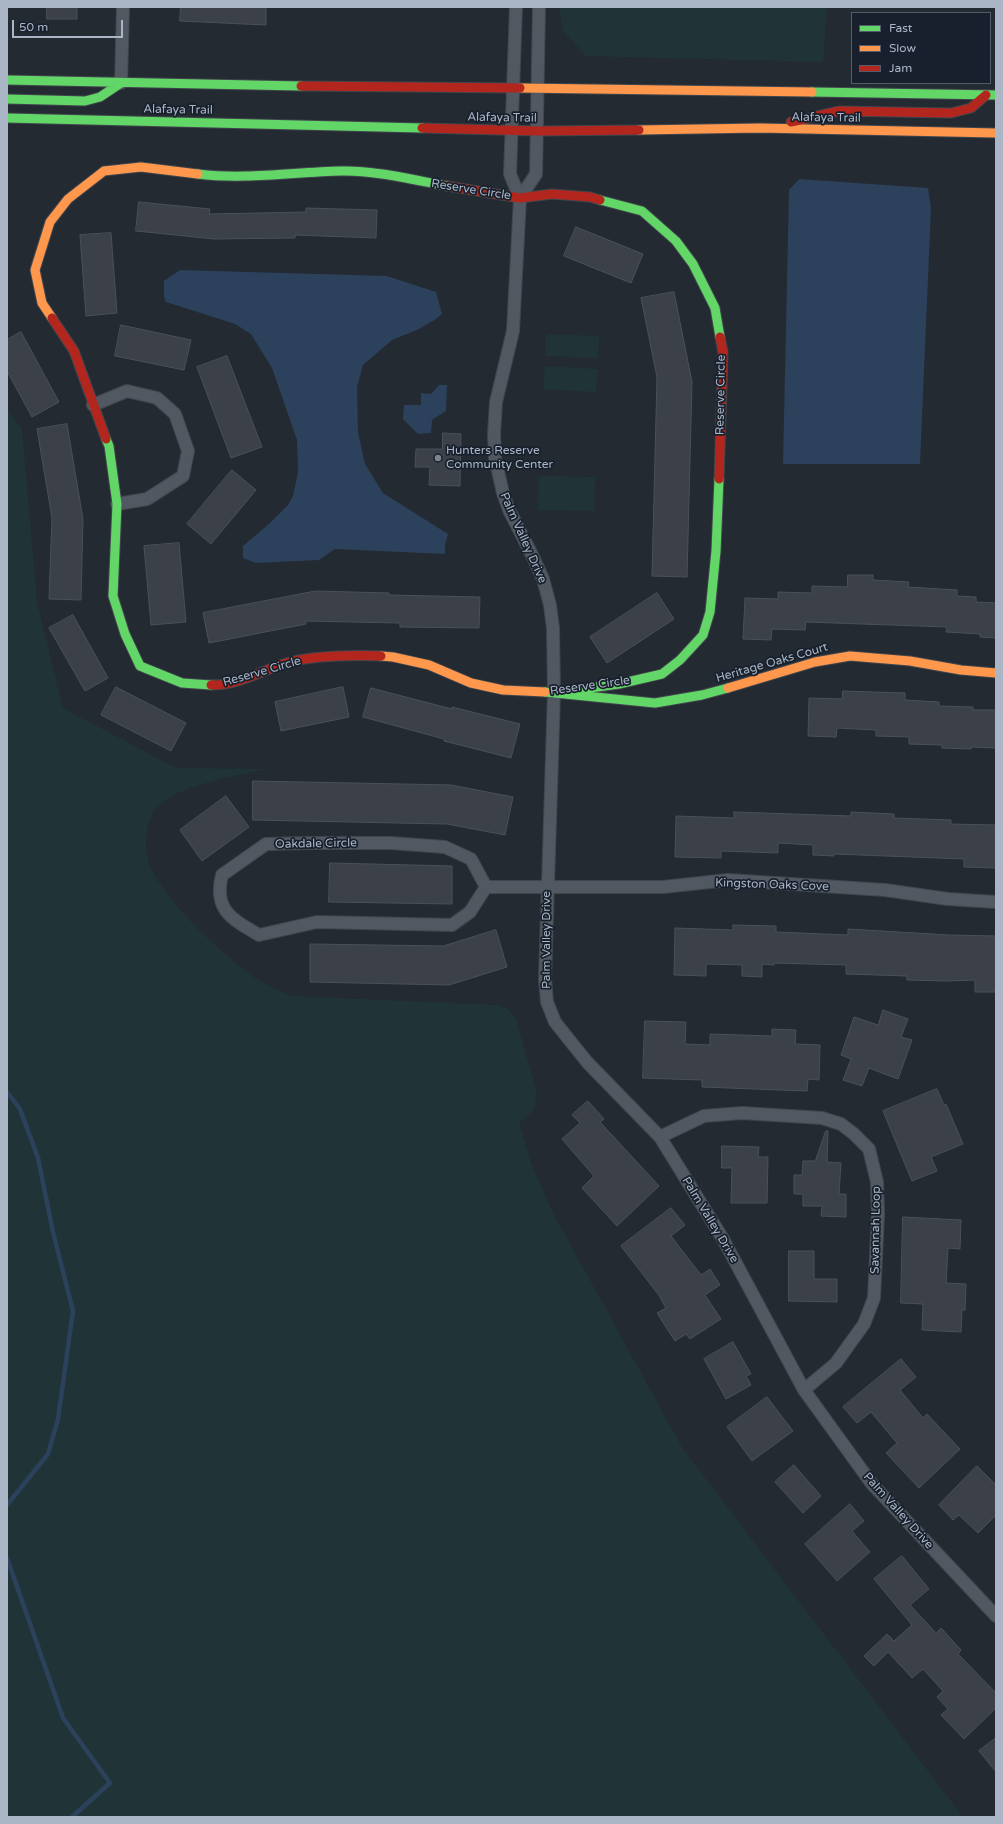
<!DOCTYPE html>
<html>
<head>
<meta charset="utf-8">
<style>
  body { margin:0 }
  #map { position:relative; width:1003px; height:1824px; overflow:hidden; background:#232a32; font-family:"Varela Round",sans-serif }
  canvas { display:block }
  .frame { position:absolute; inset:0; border:8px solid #aab5c6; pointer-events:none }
  .legend { position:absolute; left:851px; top:12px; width:140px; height:72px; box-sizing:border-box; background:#17202c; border:1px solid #525c6a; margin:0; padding:5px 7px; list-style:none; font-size:12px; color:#aab5c6 }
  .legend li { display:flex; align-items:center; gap:8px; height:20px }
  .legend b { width:20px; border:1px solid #525c6a }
  .scale { position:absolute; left:12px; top:20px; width:111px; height:18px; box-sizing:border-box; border:2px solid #aab5c6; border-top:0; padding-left:5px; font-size:12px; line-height:14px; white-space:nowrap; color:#aab5c6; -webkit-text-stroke:3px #17202c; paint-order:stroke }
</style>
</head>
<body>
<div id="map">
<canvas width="1003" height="1824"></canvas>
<div class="frame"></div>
<ul class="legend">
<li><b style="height:5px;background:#63d668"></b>Fast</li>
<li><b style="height:5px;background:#ff974d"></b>Slow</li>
<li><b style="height:5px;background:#b3261e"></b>Jam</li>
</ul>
<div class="scale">50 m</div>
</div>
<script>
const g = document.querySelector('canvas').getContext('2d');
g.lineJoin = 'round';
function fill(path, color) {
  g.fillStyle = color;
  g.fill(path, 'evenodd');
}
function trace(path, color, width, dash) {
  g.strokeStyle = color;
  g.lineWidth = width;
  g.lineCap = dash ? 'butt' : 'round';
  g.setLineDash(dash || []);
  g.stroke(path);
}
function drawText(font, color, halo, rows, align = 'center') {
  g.font = font + ' "Varela Round",sans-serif';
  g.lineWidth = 3.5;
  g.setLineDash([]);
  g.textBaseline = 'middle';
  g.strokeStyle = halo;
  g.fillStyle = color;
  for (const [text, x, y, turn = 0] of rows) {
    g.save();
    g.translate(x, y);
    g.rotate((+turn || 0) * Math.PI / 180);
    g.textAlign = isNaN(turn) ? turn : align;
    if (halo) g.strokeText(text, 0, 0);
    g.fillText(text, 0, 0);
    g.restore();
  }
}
const green = new Path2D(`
  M559,7H827L823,62L586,56L563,31Z
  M546,334L599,336L598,358L545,356Z
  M545,366L598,369L596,392L543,389Z
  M7,409L22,429L37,602L63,708L176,768L264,769C234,777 182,784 159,805C152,811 148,823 147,832C145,845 146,858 152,870C170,906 228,961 262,982C271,987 282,992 292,996L496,1005L508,1009L516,1019L536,1089L535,1109L519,1123L531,1163L553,1213L683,1449L963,1817H7Z
  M539,476L595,477L594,511L538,510Z`);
const water = new Path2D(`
  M799,179L928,188L931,208L920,464H783L789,190Z
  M180,270L387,276L436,292L442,314L436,319L419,329L392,340L363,365L357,387L358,432L365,464L383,493L448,534L445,545V554L335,549L319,560L256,563L243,558V546L270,523L288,505L293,496L298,472L297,440L272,368L251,334L235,324L166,302L164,297V281Z
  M439,385H447L446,411L432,420L431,433L418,434L403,419L404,405H421V393L431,394Z`);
const stream = new Path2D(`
  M7,1092L20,1109L38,1158L53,1232L73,1311L58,1419L48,1454L7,1505
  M7,1558L63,1718L110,1783L72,1817`);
const building = new Path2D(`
  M47,7H77V19H47Z
  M181,7H266V25L180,21Z
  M139,202L210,209L209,214L306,212V208L377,210L376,238L295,235V238L214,239L136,231Z
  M576,227L643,254L631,283L564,256Z
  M111,233L117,313L86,316L80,235Z
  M674,292L692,382L687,577L652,576L657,377L641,298Z
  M121,325L191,340L184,370L115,356Z
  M21,332L59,402L32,417L7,371V340Z
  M227,356L262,447L231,458L197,367Z
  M67,424L83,519L81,600L49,599L52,518L37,429Z
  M443,433L461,434L460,486L429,485L430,467H415L416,449H442Z
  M232,470L256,490L211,544L187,524Z
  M179,543L186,622L151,625L144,546Z
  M848,575H873V580L909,582L908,587L957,590V596L976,597V602L996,603V638L980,637V634L946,632L947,627L806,622L805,630L772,629L771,640L743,639L745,598L778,599V592L812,593V586L847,587Z
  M316,591L389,593V595L480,597L479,628L400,627V623L305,621L306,624L209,643L203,613Z
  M657,593L674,619L607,663L590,637Z
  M73,615L108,678L85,691L49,628Z
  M116,687L186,723L171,751L101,715Z
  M343,687L349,717L281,731L275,702Z
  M371,688L452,709V707L520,724L511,758L444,741V739L363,717Z
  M843,691L905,693V700L939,702V706L973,707V710H996V748L971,747V749L942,748V745L909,744V737L876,736V730L837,728L836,737L808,736L809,698L842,699Z
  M253,781L451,785L513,797L505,835L447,824L253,820Z
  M226,796L249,827L202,861L180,830Z
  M734,812L851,816V812L894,814V818L951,820V824L996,825V868L964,867V859L834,854V856L813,855V845L778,843V853L721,851V858L675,857L676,816L734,818Z
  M330,863L452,866V904L329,902Z
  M733,925L776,926V932L848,935V929L949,935L996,936V992H975V980L947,981L907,980V976L846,974V965L775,963L774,965L762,964V977L742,976V965L706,964V976L674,975L675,928L733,930Z
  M496,930L507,967L449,985L310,982V944L443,946Z
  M883,1010L908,1019L901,1037L912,1040L898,1079L869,1068L862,1086L843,1080L851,1059L841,1055L854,1017L878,1025Z
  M645,1021L686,1022L685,1044L710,1045V1034L772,1036V1029L796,1030L795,1044L820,1045L819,1080L808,1079L807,1091L702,1087V1080L643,1078Z
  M937,1089L944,1105L946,1104L963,1144L931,1157L937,1171L912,1181L883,1111Z
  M588,1101L604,1119L600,1122L659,1186L617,1226L582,1188L594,1176L562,1139L580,1123L572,1115Z
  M826,1131H828L827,1162L841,1163L839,1194H846V1217L821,1216L822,1206H803V1194H794V1175H802L803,1161H815Z
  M722,1146L759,1147L758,1157H768L767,1203H731L732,1168H722Z
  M671,1208L685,1225L671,1236L701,1275L710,1269L720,1285L705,1295L721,1319L690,1339L686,1334L675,1341L657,1313L666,1308L658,1294L621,1246Z
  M903,1217L961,1220L960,1249L948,1248L946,1283L966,1284L965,1310H962L961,1332L922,1330L923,1304L901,1303Z
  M789,1251H814V1279H837V1302L789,1301Z
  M733,1342L751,1374L746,1376L751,1385L726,1399L704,1359Z
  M901,1359L916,1377L900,1390L923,1418L927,1414L960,1449L919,1488L886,1453L897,1443L871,1412L857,1423L843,1407Z
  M767,1397L793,1431L752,1461L727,1427Z
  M794,1465L821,1496L803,1513L775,1482Z
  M977,1466L996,1485V1515L978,1533L959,1515L953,1520L939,1505Z
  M850,1504L864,1521L852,1531L870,1552L837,1581L805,1544Z
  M902,1556L929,1589L910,1605L936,1633L941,1628L961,1650L958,1654L996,1693V1708L964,1739L941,1715L948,1709L937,1697L943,1691L923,1669L912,1678L888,1652L874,1666L864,1656L887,1634L894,1641L912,1625L874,1579Z
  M996,1738V1772L979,1751Z`);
const street = new Path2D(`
  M516,7L510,174L520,198L513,331L496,402L494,434L495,458L503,493L509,510L532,555L543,579L550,605L553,628L554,693L545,979L547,1002L555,1022L587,1062L660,1137L723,1239L804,1390L872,1484L996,1616
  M121,83L123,7
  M520,198L536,174L539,7
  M93,405L127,391L157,398L175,414L188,451L183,476L147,499L117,504
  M309,843H391L445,847L471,859L486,887L470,912L452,925L317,922L259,935C232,919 213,910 222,875L266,844Z
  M486,887H663L728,880L885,890L948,899L996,902
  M660,1137L704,1116L742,1113L822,1118L841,1124L854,1134L869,1149L877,1182L878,1214L874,1298L864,1324L836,1363L804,1390`);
const fast = new Path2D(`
  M7,80L301,86
  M812,92L996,95
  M7,99L85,101L100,97L121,83
  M7,118L422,128
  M198,174C245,180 294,172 341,171C373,170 414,180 447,186
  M600,200L642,211L676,241L693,264L715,308L720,337
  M106,439L109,446L117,504L113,596L125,634L140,666L182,683L211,685
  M545,692L655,703L702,695L728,688
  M554,693L619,684L662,674L680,660L703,635L710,612L716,551L719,479`);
const slow = new Path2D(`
  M520,88L812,92
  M639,130L760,128L996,133
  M52,318L42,303L35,270L50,222L68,199L104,171L141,167L198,174
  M381,656L393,657L429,665L471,683L503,690L545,692
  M728,688L815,662L850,656L910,661L961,670L996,673`);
const jam = new Path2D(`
  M301,86L520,88
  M791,122L839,111L951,113L971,108L986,95
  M422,128L538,131L639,130
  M447,186L520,198L552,194L590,197L600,200
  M52,318L74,351L106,439
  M719,479L723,352L720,337
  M211,685C238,686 264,669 290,662C319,655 351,655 381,656`);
const markers = [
  [438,458,4,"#7b8492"]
];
const streetNames = [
  ["Alafaya Trail",178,110,1],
  ["Alafaya Trail",502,118,1],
  ["Alafaya Trail",826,118,1],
  ["Reserve Circle",471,190,9],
  ["Reserve Circle",721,395,-89],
  ["Palm Valley Drive",523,538,66],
  ["Heritage Oaks Court",772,663,-16],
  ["Reserve Circle",262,672,-16],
  ["Reserve Circle",590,686,-8],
  ["Oakdale Circle",316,844,-1],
  ["Kingston Oaks Cove",772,885,2],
  ["Palm Valley Drive",547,940,-90],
  ["Palm Valley Drive",710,1220,59],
  ["Savannah Loop",876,1230,-89],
  ["Palm Valley Drive",898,1511,48]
];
const poiNames = [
  ["Hunters Reserve",446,451],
  ["Community Center",446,465]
];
fill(green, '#203438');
fill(water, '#2c415b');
trace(stream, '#2c415b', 4.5);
fill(building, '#3b4049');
trace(building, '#4a515a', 1);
trace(street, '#41464d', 14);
trace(fast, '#41464d', 11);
trace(slow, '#41464d', 11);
trace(jam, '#41464d', 11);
trace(street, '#525861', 12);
trace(fast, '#63d668', 9);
trace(slow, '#ff974d', 9);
trace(jam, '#b3261e', 9);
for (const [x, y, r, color] of markers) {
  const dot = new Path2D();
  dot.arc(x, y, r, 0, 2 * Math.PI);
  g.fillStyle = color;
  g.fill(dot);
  trace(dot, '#17202c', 1.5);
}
drawText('12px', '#aab5c6', '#17202c', streetNames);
drawText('12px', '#aab5c6', '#17202c', poiNames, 'left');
</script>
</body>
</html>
